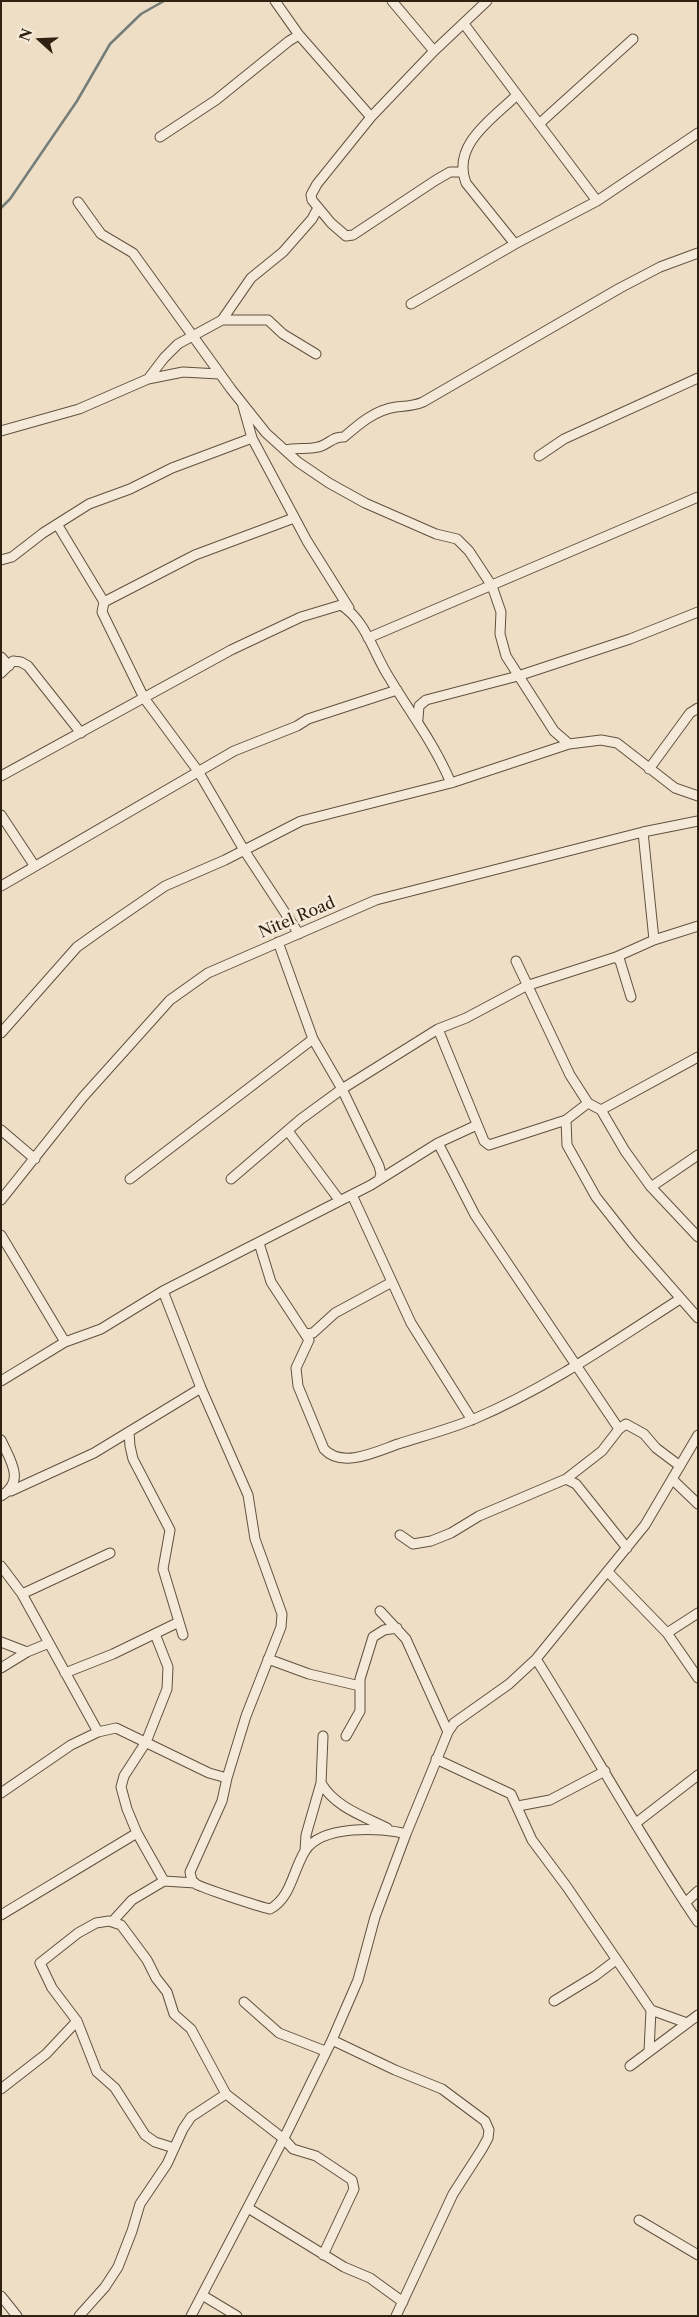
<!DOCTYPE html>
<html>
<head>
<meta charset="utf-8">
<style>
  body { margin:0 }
  #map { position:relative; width:699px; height:2317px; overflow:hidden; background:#efdec6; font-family:"Libre Caslon Text",serif }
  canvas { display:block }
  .frame { position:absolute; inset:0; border:2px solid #302211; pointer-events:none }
  .north { position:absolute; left:15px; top:15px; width:50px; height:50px; -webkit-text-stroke:4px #f5eada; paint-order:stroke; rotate:290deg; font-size:14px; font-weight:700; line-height:20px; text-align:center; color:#302211 }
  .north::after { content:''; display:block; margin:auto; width:18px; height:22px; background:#302211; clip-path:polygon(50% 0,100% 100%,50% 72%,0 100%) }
</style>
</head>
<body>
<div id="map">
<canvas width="699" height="2317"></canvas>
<div class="frame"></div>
<div class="north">N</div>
</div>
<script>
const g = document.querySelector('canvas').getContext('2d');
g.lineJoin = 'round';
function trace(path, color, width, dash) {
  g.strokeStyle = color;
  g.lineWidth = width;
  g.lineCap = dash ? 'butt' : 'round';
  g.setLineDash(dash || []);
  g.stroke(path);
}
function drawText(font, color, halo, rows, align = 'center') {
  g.font = font + ' "Libre Caslon Text",serif';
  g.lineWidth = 5;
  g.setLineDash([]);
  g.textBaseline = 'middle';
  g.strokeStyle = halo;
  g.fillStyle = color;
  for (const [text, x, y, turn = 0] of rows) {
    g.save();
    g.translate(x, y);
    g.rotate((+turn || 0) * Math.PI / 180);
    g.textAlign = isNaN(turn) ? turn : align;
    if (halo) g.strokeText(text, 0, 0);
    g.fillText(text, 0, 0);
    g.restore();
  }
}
const stream = new Path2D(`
  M1,208L10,199L77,101L110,44L141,14L164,1`);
const minor = new Path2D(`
  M275,1L299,35
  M392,1L434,51
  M464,24L597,201
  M539,124L633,39
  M160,137L216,100L289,41L299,35L371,117
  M462,172H450L436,180L353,235L346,236L331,223L312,200L311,195L317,184L371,117L434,51L487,1
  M78,202L101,234L133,253L231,389L266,433L298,462L329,483L365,503L436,534L457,539L469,551L492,586L501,612L500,634L506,656L554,731L569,744
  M515,244L466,183C451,145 493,118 517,95
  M411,304L515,244L597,201L698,133
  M222,320H268L283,334L316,354
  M148,379L164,358L178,344L222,320L251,278L283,252L312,219L318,208
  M243,406L252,438L307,541L349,608
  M1,431L79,409L148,379L183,372L219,374
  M285,450C297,447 307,450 318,447C328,445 333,436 344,437C359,424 375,410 396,407C406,406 414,406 423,402L620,288L660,267L698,253
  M539,456L564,439L698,378
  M294,518L195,555L104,602L102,612L144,698L198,771L244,850L299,934
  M57,524L104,602
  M1,560L12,557L43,533L89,504L130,489L172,468L252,438
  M368,638L698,497
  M1,657L9,666
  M1,673L13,661L21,662L28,666L81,733
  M418,719L419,706L426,700L518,676L630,639L698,612
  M649,769L690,713L698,708
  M1,776L231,650L301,617L341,605C365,620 373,651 387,674C410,713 433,741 451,783
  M1,815L34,865
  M1,886L234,751L297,726L308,719L397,690
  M654,940L698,926
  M278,942L313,1039L342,1089L379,1166L381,1174L379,1180
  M616,957L620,961L631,997
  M516,961L570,1075L588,1103L601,1110L625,1151L651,1187L698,1237
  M438,1029L484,1141L489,1145L566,1120L588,1103
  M1,1033L77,947L98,932L165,886L225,860L301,821L451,783L569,744L601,740L617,743L675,788L698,796
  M601,1110L698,1057
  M566,1120L567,1145L596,1197L633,1244L698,1318
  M1,1130L35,1159
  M288,1131L340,1201
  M438,1143L475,1215L619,1429
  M130,1179L313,1039
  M231,1179L301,1119L342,1089L438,1029L466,1018L526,986L616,957L654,940L643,832
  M651,1187L698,1155
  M352,1195L411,1323L472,1420
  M1,1200L83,1097L170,1000L208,973L376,900L643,832L698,821
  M1,1235L65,1342
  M259,1243L271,1282L309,1340L296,1368L298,1386L324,1449C342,1469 378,1451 398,1444C423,1436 450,1429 474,1419C547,1388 613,1342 680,1299
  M163,1291L201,1388L248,1495L255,1539L282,1614L281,1627L246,1716L227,1778L222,1801L190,1872C191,1876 191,1880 194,1883C199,1887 260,1907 270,1909C291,1898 293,1870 305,1851C321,1825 381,1827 406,1834
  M305,1334L313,1333L335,1313L392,1282
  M1,1381L65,1342L101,1329L163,1291L371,1185L438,1143L477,1125
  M129,1432L130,1446L133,1459L170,1530L163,1569L183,1635
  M1,1440C10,1460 26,1481 1,1496
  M566,1479L576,1484L627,1548
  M673,1480L698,1504
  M11,1491L94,1453L201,1388
  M400,1535L413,1544L431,1541L451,1533L479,1516L566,1479L602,1451L619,1429L626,1424L644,1434L656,1448L680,1466
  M1,1566L22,1594L98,1732
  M608,1572L667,1633L698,1678
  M22,1594L110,1553
  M380,1611L406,1639L448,1732
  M667,1633L698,1613
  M1,1642L27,1652L49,1643
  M268,1659L309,1674L360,1686
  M536,1659C591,1746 640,1837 698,1922
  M1,1668L27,1652
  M65,1673L113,1654L179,1622
  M323,1736L321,1783C335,1807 363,1816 387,1828
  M346,1736L360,1711V1679L373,1637L384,1630L397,1628
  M436,1759L511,1794L532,1840L567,1887L651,2010L687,2023
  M1,1793L71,1745L98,1732L116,1728L209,1773L227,1778
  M518,1806L550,1800L605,1771
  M636,1823L698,1775
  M137,1833L164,1881
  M305,1851L306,1835L321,1783
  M685,1903L698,1891
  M1,1915L137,1833L127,1809L121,1787L124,1776L146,1742L167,1689L168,1667L155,1634
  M112,1922L132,1900L164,1881L195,1883
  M554,2001L595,1976L616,1960
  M244,2002L279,2033L325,2051
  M332,2040L395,2070L442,2089L485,2121L489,2130L488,2138L482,2149L453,2194L396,2316
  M649,2051L651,2010
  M630,2066L698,2015
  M1,2089L46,2054L77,2021
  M174,2148L155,2142L145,2135L115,2088L97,2072L77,2021L52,1988L40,1963L78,1933L96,1923L109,1921L121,1925L147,1960L156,1978L167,1992L174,2014L191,2029L226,2094L284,2139L293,2149L316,2156L352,2180L354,2189L323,2255
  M248,2208L344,2267L370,2278L403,2302
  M639,2220L698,2255
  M202,2295L237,2316
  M1,2296L17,2316
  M79,2316L105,2287L118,2267L132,2231L140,2204L167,2164L183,2129L191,2117L226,2094
  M191,2316L286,2134L332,2040L358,1980L375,1917L406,1834L448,1732L454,1723L509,1684L536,1659L645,1525L698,1435`);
const streetNames = [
  ["Nitel Road",297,918,-23]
];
trace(stream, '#737d79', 2.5);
trace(minor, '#60513e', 11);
trace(minor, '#f5eada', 9);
drawText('16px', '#302211', '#f5eada', streetNames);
</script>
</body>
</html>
